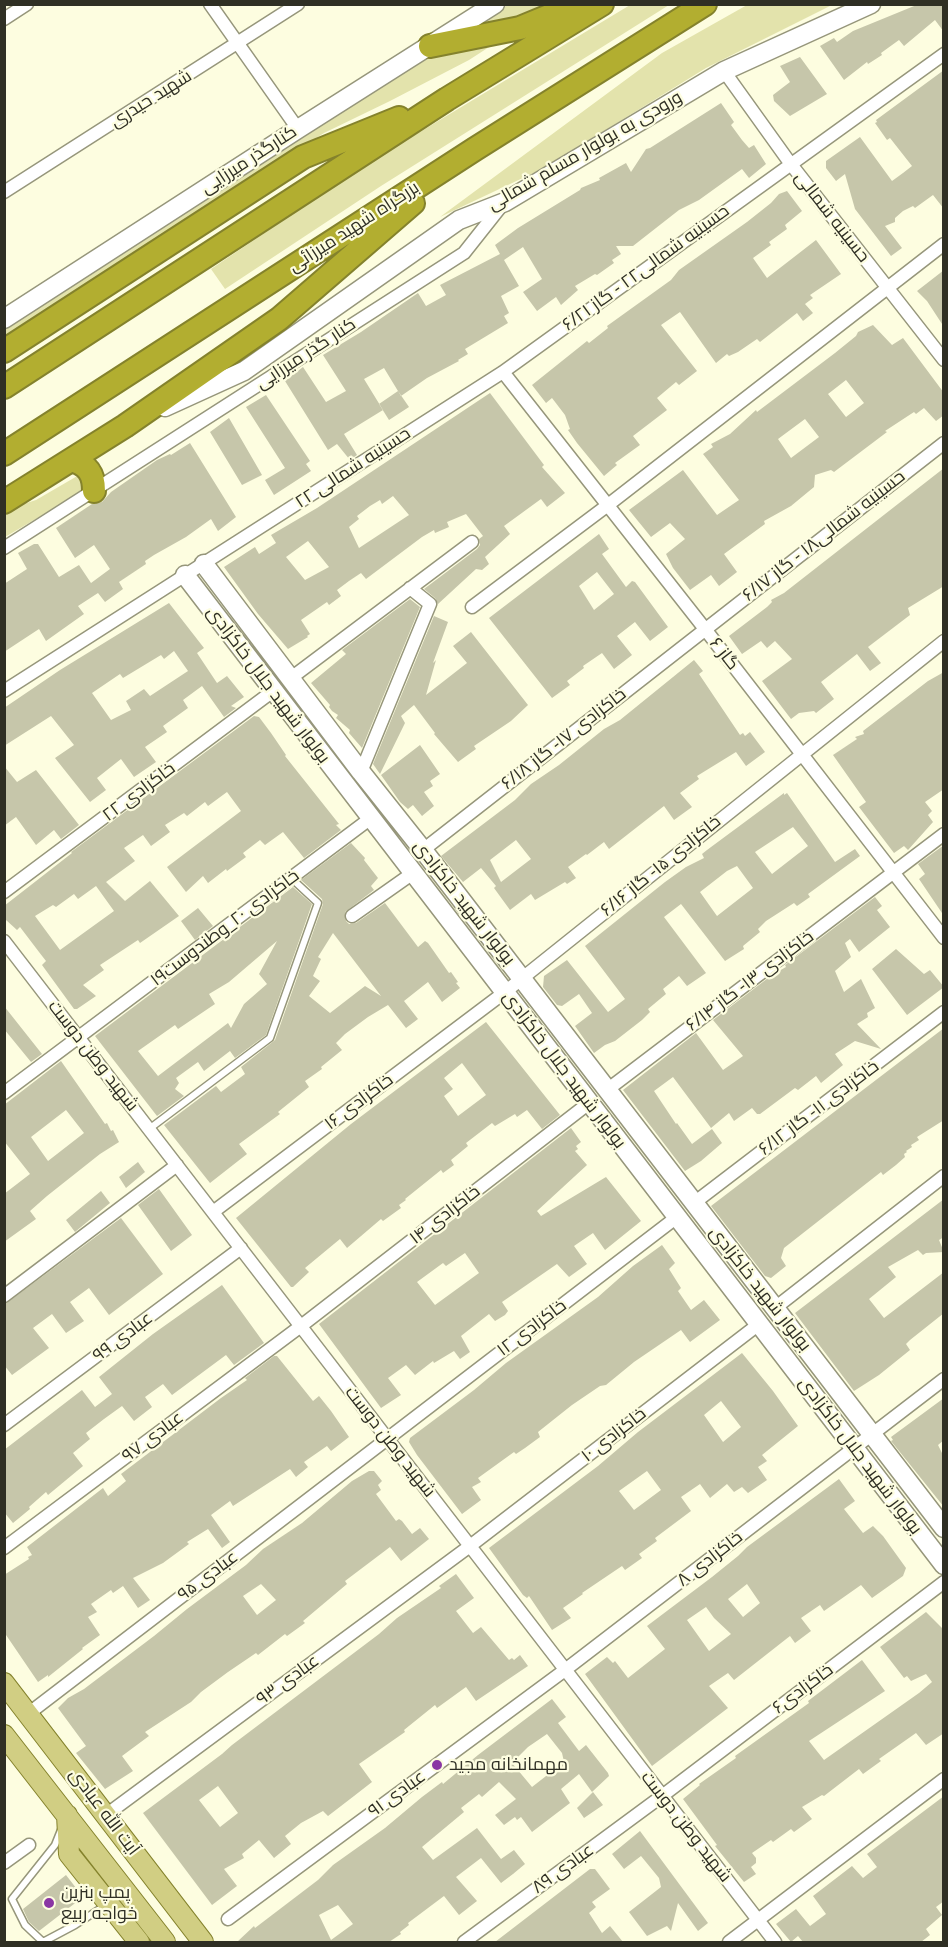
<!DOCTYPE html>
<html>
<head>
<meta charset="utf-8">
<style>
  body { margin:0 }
  #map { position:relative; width:948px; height:1947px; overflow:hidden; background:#fdfde0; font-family:"Open Sans",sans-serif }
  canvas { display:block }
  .frame { position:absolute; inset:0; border:6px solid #2f2f24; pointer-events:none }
</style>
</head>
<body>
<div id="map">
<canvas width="948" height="1947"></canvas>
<div class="frame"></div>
</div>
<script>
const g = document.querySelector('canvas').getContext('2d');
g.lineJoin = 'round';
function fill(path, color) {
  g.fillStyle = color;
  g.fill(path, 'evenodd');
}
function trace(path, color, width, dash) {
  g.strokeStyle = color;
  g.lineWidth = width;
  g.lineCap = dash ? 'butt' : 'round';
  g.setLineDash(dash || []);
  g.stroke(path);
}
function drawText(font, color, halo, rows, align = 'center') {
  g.font = font + ' "Open Sans",Cairo,sans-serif';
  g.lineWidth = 4.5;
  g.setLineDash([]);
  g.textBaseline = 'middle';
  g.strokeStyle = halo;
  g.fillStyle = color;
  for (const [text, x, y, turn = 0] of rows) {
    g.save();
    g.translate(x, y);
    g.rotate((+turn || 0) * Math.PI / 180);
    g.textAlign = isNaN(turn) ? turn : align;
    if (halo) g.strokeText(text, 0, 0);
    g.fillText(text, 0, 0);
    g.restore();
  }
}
const green = new Path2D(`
  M508,5H555C531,17 503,21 476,23Z
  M630,5H669L381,186L225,289L211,269L367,164Z
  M747,5H832L706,68L544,168L440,217L662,53Z
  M500,40L469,60L390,101L324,133L5,339V326L430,55Z
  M79,475L87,480L85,490L5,537V510L36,500Z`);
const building = new Path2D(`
  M919,4H944V32L935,20L904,46L899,40L881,53L882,55L868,64L867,62L844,80L820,46L834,38L837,42L853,31Z
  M800,57L827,94L790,116L774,101L773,95L790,82L780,66Z
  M944,70V209L933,195L915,208L913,206L903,211L895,218V222L885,226L902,248L891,256L855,209L845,174L836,181L826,168V161L860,137L892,181L903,173L912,166L890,138L887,140L875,123L877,122L876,120Z
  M721,103L734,122L731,125L742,140L749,148L754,145L766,164L749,178L742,169L699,200L679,210L633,246H616L621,254L612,260L614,263L597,275L595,274L575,286L578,290L561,305L556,297L537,311L523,292L542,279L523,247L504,260L519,286L501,296L509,313L504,316L508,323L465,349L468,354L458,360L459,361L427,378L401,396L384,368L364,379L383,410L344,434L357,455L350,460L337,444L328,450L285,381L303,367L326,402L346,391L323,355L361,332L418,293L426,306L446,295L440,285L500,254L495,245L518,228L580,190L581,188L600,180L599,178L626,163L631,172L646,149L650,148Z
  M787,191L802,211L785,225L787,229L769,242L771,245L753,258L767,278L816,240L841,274L810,295L813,298L805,304L813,313L803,321L797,313L760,342L757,339L738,352L729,356L727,354L716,363L680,312L661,325L697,371L679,385L676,382L657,398L667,410L633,436L640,445L615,463L617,465L604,476L577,443L568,430L570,429L565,415L552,398L546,403L532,385L587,341L589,343L608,328L607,326L671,280L679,270L747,222L771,203L779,194Z
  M944,270V327L927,301L917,291Z
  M873,325L892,345L903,338L944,393V415L936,421L924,408L916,414L914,412L885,431L887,432L834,472L831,470L815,475L814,487L791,506L764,521L765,524L724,554L737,572L719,586L711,575L690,590L673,568L666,554L685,539L670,523L651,537L629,510L683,470L717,515L739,500L703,454L713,447L711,444L730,434L756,410L757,412L835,353L856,336L858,332ZM846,380L864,403L846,417L828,394ZM805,419L819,437L791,458L778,439Z
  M398,391L409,407L389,420L379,404Z
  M490,393L544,465L542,467L565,493L547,507L541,499L504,526L510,534L485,557L489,564L482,570L476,569L438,604L435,598L424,589L477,549L480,545L479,539L483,536L466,514L447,522L449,527L435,533L434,530L422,537L366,579L361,573L349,581L337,590L341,596L329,605L327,602L301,620L310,634L307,636L308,637L288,649L258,614L224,567L255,547L259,554L276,543L271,535L317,508ZM393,496L409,515L359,548L349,527L359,519L357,516L370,506L380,500L382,504ZM308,541L329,567L305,580L286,557Z
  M266,395L310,461L306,464L311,471L274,495L265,480L285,468L246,407Z
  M229,418L262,475L242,485L210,432Z
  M190,443L236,517L218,531L211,519L186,537L154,555L145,561L146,564L119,582L123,589L105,602L98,593L78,606L84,614L46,641L39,629L4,652V584L27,569L18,553L34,544H38L59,577L79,565L91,583L110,569L94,545L75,558L56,528L92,504L102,502L111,492L157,460L170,454L171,455Z
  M944,468V586L908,608L910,615L868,647L881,663L870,671L857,654L821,682L834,699L816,713L814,711L799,713L791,719L762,681L792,659L775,641L767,648L761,641L742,654L729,636L767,607L772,602L771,600L784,593Z
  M599,534L609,549L602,554L626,587L632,581L635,582L668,627L650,641L635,622L617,636L632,655L614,669L602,653L583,666L584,668L567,681L570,685L552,698L489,618ZM597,572L614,594L594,610L579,586Z
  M410,599L420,607L362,748L349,733L350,730L336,718L338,715L332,711L329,707L330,705L311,683L346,654L342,650Z
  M169,603L204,648L197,653L217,683L227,676L244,697L231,706L236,708L224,717L202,686L183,700L188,708L163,726L167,732L145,747L156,762L134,777L121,759L97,778L106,790L90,802L55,758L74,745L51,716L4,746V708L60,670ZM174,651L188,671L150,696L144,689L126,701L131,710L111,720L92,693L120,674L123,678L161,655L164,659Z
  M434,616L448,622L433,663L436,660L426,695L467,663L453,646L471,632L528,705L511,721L474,746L476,749L458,762L434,734L435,733L414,705L401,716L405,723L380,774L373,764Z
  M694,660L703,671L699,674L740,735L743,733L745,736L750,732L765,752L746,766L736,752L697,776L699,779L680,793L692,807L674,820L664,806L609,849L604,842L587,855L586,854L568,867L576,878L567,884L565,882L535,900L531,894L510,910L494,888L496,886L481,868L463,882L441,856L515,800L531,784L559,765L604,729L620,720ZM516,840L531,859L501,882L490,860Z
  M944,672V789L925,802L932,811L928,815L933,822L908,850L904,846L894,853L859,807L866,802L833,755L857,739L855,737L864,734L863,731L928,681Z
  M254,716L259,717L271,733L286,755L285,756L339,824L336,825L341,830L304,858L283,832L265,845L260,840L243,853L246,857L227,871L226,869L208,883L203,876L186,892L167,867L241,811L227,792L208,806L205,802L187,816L184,813L165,825L170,832L151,846L143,835L124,848L135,861L106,882L125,901L150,881L179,916L140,943L138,940L100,965L104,970L83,985L96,996L77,1009H74L42,965L46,961L39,952L20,927L17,930L6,920L4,906L72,853L71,852ZM96,886L114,911L60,950L35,916L53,905L56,907L74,894L78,899Z
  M420,745L440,774L430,781L433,786L424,792L434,806L422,816L413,805L408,809L400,802L381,775Z
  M4,766L17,782L36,770L79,825L61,839L54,830L36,845L16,817L4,826Z
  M784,793V795L787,793L835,862L855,849L860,856L808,894L810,897L797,906L794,903L766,921L758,929L760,932L743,946L744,949L725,961L681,904L664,917L706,973L687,986L679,976L663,989L666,994L648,1009L650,1012L642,1020L615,1041L605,1045L594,1053L575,1026L592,1013L579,994L562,1006L557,1005L543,987L544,976L567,960L608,1012L625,999L585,946L665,882L686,867L704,858L702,854L707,850ZM793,827L808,846L772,874L755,852ZM737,866L753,888L717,916L700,892L727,871Z
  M351,843L365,858L364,860L378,878L371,886L374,890L345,912L346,921L349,924L356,923L385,903L418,947L425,941L428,943L449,973L451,972L458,982L456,983L460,988L442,1002L428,982L404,1001L418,1019L406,1028L388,1005L368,1017L345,1034L336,1043L342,1050L321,1067L322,1069L305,1081L309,1087L278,1112L280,1114L239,1144L247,1154L210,1183L164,1125L216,1086L221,1092L245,1074L241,1067L275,1040L323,904L322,899L301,880ZM333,933L381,996L365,986L330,1013L309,996L320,981L313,976L321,959L318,957Z
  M944,845V916L919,879L925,874L918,864Z
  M293,887L312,904L266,1035L235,1058L230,1051L204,1071L198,1062L176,1078L179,1083L175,1089L184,1096L157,1116L95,1036ZM277,941L259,974L267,984L244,1004L231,1028L228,1023L158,1076L138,1051L175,1025L178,1029L215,1004L209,994L229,982Z
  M875,897L882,906L877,910L890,927L859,952L850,939L845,943L851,957L835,971L844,992L861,979L875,1008L867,1013L868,1017L857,1024L881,1049L855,1041L835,1054L843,1065L821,1083L816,1076L798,1090L795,1088L760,1114H757L752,1108L734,1121L729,1113L711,1128L673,1077L654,1091L676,1124L677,1123L692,1144L712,1129L722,1143L701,1161L685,1171L623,1090L696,1033L723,1070L743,1056L713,1020L772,975L786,967L785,965Z
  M198,908L213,926L195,940L181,921Z
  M896,949L924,974L930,970L944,987L907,1015L872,969Z
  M4,1006L42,1054L31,1062L4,1029Z
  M486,1022L560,1115L542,1129L527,1110L517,1117L515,1114L495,1126L492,1123L466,1143L468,1146L451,1160L454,1165L443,1173L441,1170L405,1199L406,1200L399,1205L401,1208L383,1221L381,1219L347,1248L340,1239L305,1268L309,1272L293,1287H291L236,1218L351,1124ZM462,1063L486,1095L458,1116L444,1096L453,1089L444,1078Z
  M944,1028V1120L917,1137L919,1140L911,1145L912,1147L906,1151L907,1152L904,1154L905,1157L896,1165L883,1175L881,1172L784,1248L781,1258L786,1266L771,1278L765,1276L711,1206Z
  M61,1061L105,1124L107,1123L111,1131L113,1130L119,1142L100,1154L47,1196L30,1211L36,1219L4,1242V1194L30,1174L4,1141V1105ZM66,1110L84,1133L48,1161L31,1137Z
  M571,1128L581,1142L576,1146L578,1149L575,1151L587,1165L537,1211L541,1216L606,1177L641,1221L605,1250L593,1233L574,1246L587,1264L569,1277L557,1264L502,1302L508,1311L505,1315L495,1321L489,1314L461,1336L470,1352L460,1359L454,1351L434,1363L433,1361L415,1375L406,1365L388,1378L401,1395L381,1408L319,1324ZM465,1253L479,1273L435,1305L417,1282L443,1263L446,1266Z
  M138,1162L145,1172L126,1188L119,1177Z
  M159,1189L192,1235L171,1251L138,1205Z
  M101,1191L110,1203L75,1232L66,1220Z
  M944,1199V1237L939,1240L944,1252L926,1253L923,1255L918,1250L888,1267L896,1277L869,1299L884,1318L944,1272V1313L910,1340L906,1344L910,1350L879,1375L854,1391L795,1313Z
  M121,1218L163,1274L109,1315L89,1288L70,1302L84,1321L66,1333L52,1314L33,1328L49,1348L12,1375L4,1365V1305Z
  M662,1245L675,1263L669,1269L681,1288L678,1291L691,1310L704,1300L720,1320L690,1342L681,1330L634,1362L606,1385L600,1386L572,1405L538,1432L540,1437L525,1448L516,1454L514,1452L478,1478L481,1482L472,1487L481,1500L462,1514L417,1455L409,1442L410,1438L474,1390L506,1363L598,1297L633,1266Z
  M222,1285L264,1343L234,1365L226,1355L172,1395L163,1384L145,1397L152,1407L134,1421L122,1406L104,1419L86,1433L90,1439L73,1453L83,1466L48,1495L46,1492L29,1507L30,1509L13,1523L4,1512V1450L82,1390L95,1407L112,1394L99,1377L153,1334Z
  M742,1353L773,1391L798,1426L762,1455L767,1461L758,1467L767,1480L748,1493L742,1487L734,1492L727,1484L710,1498L700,1484L681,1497L691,1511L655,1538L657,1541L639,1554L642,1558L625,1570L622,1566L582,1593L583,1594L563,1608L571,1618L552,1630L529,1596L527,1598L523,1595L489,1548L598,1466L638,1432ZM721,1401L741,1427L723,1442L704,1415ZM647,1471L661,1490L634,1510L619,1491Z
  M274,1356H277L313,1401L319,1396L331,1411L349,1437L331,1451L327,1446L304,1462L308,1467L296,1477L290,1469L233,1506L230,1501L211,1515L230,1542L222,1548L208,1529L187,1542L189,1544L163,1563L133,1578L150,1600L138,1608L123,1586L113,1593L111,1590L91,1604L97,1612L88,1617L100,1635L82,1648L83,1649L48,1677V1675L38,1682L4,1632V1575L29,1559L28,1557L32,1555L27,1547L103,1488L108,1496L126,1481L121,1474L221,1398L247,1380L245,1378Z
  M944,1398V1440L938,1445L944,1457V1507L891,1441L893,1440L891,1437Z
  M369,1471H374L382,1481L378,1485L381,1490L376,1494L396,1521L399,1519L402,1521L412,1534L420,1528L429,1539L401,1561L390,1547L345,1581L347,1584L303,1621L305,1623L287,1636L285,1634L258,1655L256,1653L228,1672L201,1692L191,1702L145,1732L149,1736L122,1756L133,1771L105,1789L76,1753L86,1746L58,1708L68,1698L84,1689L154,1636L187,1609L246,1565L263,1549L302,1523L352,1481ZM261,1584L276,1600L257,1615L243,1596Z
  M839,1479L855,1501L844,1509L863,1533L873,1526L883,1536L906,1568L903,1576L872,1598L861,1585L824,1611L820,1605L801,1618L811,1631L795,1643L790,1636L734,1680L728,1673L709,1686L728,1708L652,1766L585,1674L607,1657L613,1663L615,1661L628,1678L665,1649L647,1626L712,1577L738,1556L747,1547ZM747,1584L760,1603L743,1617L728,1599ZM706,1607L714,1618L731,1634L709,1651L687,1620Z
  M456,1574L474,1598L456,1611L466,1624L473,1633L481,1627L509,1660L512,1658L514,1660L520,1655L528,1666L476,1701L466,1687L437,1708L435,1705L404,1730L405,1732L359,1764L372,1782L354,1796L328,1816L323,1811L301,1823L285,1836L291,1844L274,1858L259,1840L242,1854L244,1858L224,1869L237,1886L212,1905L143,1813L222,1754L232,1745L379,1634L397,1618L441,1588L439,1586ZM218,1786L238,1813L220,1827L199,1800Z
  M926,1612L944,1630V1733L926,1745L916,1733L879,1759L881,1761L863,1774L859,1769L824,1796L822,1795L802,1807L812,1819L794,1832L791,1829L773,1842L771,1840L752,1853L756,1858V1863L751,1867L756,1874L744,1882L715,1846L717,1845L683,1799L700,1785L699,1784L736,1758L735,1756L809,1703L808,1701L862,1660L885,1691L809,1741L824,1760L919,1693L932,1682L926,1674L911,1681L907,1676L904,1678L880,1647Z
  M552,1699L566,1717L558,1723L579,1751L586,1745L608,1773L609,1776L592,1792L579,1774L561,1789L570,1803L532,1832L521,1817L517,1820L515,1817L504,1825L495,1815L516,1799L499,1782L482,1797L479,1794L461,1808L464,1812L422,1847L433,1860L477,1828L501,1859L514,1850L525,1864L513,1874L501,1883L481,1858L456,1877L477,1901L459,1915L444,1896L408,1923L409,1925L400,1932L401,1934L389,1942H237L254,1926L255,1928L318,1880L333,1865L385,1828L422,1797L442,1782L443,1784L478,1755ZM547,1734L562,1753L564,1762L532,1787L512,1763L528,1747ZM338,1905L353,1924L331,1940L319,1915Z
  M593,1792L603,1805L584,1818L577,1808Z
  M944,1796V1901L936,1907L942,1915L926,1929L930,1935L921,1942H803L798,1936L791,1942L776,1924L796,1909L810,1926L826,1914L813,1896L852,1866L863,1878L877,1867L867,1854Z
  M640,1831L708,1923L698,1931L678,1903L671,1931L667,1926L647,1936L629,1912L661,1887L659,1878L641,1856L624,1869L612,1854Z
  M590,1869H595L610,1889L592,1902L596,1907L589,1913L602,1933L610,1926L623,1942H495Z
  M66,1875L83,1897L39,1931L29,1922L23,1909Z`);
const lane = new Path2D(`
  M149,1129L270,1038L318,903L291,878
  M61,1830L55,1845L12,1899L25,1925L43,1942L75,1925L106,1905`);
const street = new Path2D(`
  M210,4L298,129
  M4,19L27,4
  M724,71L790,163L944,360
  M4,192L298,4
  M503,372L705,629L944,938
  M4,548L464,253L502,205
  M472,607L608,505L944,244
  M291,678L472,542
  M4,691L503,372L944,54
  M361,772L430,604L410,588
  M423,850L944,443
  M4,892L273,691
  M352,916L413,873
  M4,941L775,1942
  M607,1090L944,834
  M4,1093L371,818
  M694,1203L944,1012
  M213,1212L505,992L944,641
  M4,1296L177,1165
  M775,1308L944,1176
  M4,1425L241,1248
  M4,1548L301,1326L589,1103
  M28,1714L677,1217
  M106,1815L470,1546L759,1324
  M4,1863L29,1845
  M228,1919L565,1670L944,1379
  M464,1942L662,1796L944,1582
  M729,1942L944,1779`);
const secondary = new Path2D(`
  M4,319L298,129L495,4
  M165,407L244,371L459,220L505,202L724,71L871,4
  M204,564L361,772L423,850L944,1528
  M185,575L944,1565`);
const primary = new Path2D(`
  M4,1683L203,1942
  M4,1735L165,1942
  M67,1815L69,1854L139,1942`);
const highway = new Path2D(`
  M430,46L520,28L578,4
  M4,351L303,157L399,118
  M4,387L447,99L602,4
  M4,454L475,149L705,4
  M72,460C88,465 94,474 94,491
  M4,502L125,426L279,319L413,203`);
const markers = [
  [437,1765,6,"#8a36a4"],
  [49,1903,6,"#8a36a4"]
];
const streetNames = [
  ["شهید حیدری",151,99,-32],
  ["ورودی به بولوار مسلم شمالی",585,151,-30],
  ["کنارگذر میرزایی",249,160,-33],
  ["حسینیه شمالی",832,217,52],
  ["بزرگراه شهید میرزائی",354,227,-33],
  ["حسینیه شمالی۲۲ - گاز ۶/۲۱",646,268,-36],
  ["کنار گذر میرزایی",306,354,-33],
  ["حسینیه شمالی ۲۲",353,468,-33],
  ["حسینیه شمالی۱۸ - گاز ۶/۱۷",824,536,-38],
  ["گاز ۶",724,654,52],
  ["بولوار شهید جلال خاکزادی",268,685,53],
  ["خاکزادی ۱۷- گاز ۶/۱۸",564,739,-38],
  ["خاکزادی ۲۲",139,792,-37],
  ["خاکزادی ۱۵- گاز ۶/۱۶",661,866,-39],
  ["بولوار شهید خاکزادی",464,903,52],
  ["خاکزادی ۲۰_وطندوست۱۹",225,928,-37],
  ["خاکزادی ۱۳- گاز ۶/۱۴",750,981,-37],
  ["شهید وطن دوست",93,1056,52],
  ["بولوار شهید جلال خاکزادی",564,1070,53],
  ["خاکزادی ۱۶",359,1102,-37],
  ["خاکزادی ۱۱- گاز ۶/۱۲",819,1108,-37],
  ["خاکزادی ۱۴",445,1215,-38],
  ["بولوار شهید خاکزادی",760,1289,52],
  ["خاکزادی ۱۲",532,1328,-37],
  ["عبادی ۹۹",123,1337,-37],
  ["خاکزادی ۱۰",614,1435,-38],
  ["عبادی ۹۷",153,1437,-37],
  ["شهید وطن دوست",390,1442,52],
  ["بولوار شهید جلال خاکزادی",860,1456,53],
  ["خاکزادی ۸",710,1559,-38],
  ["عبادی ۹۵",208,1576,-37],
  ["عبادی ۹۳",288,1680,-36],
  ["خاکزادی۶",803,1689,-37],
  ["عبادی ۹۱",397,1794,-36],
  ["آیت الله عبادی",104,1812,53],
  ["شهید وطن دوست",686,1827,52],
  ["عبادی ۸۹",563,1869,-36]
];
const poiNames = [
  ["مهمانخانه مجید",449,1765],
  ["پمپ بنزین",61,1893],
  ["خواجه ربیع",61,1914]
];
fill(green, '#e3e3ac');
fill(building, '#c6c6aa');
trace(lane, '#96967b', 9);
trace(street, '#96967b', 15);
trace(secondary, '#96967b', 21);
trace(primary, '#84822c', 22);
trace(highway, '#84822c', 26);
trace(lane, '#fff', 6);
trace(street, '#fff', 12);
trace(secondary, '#fff', 18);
trace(primary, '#d1ce83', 20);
trace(highway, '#b2ae30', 22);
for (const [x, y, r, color] of markers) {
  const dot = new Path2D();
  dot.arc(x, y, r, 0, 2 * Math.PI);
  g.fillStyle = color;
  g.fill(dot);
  trace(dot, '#fdfde0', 2);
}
drawText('18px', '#2f2f24', '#fdfde0', streetNames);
drawText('18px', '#2f2f24', '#fdfde0', poiNames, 'left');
</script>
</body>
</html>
